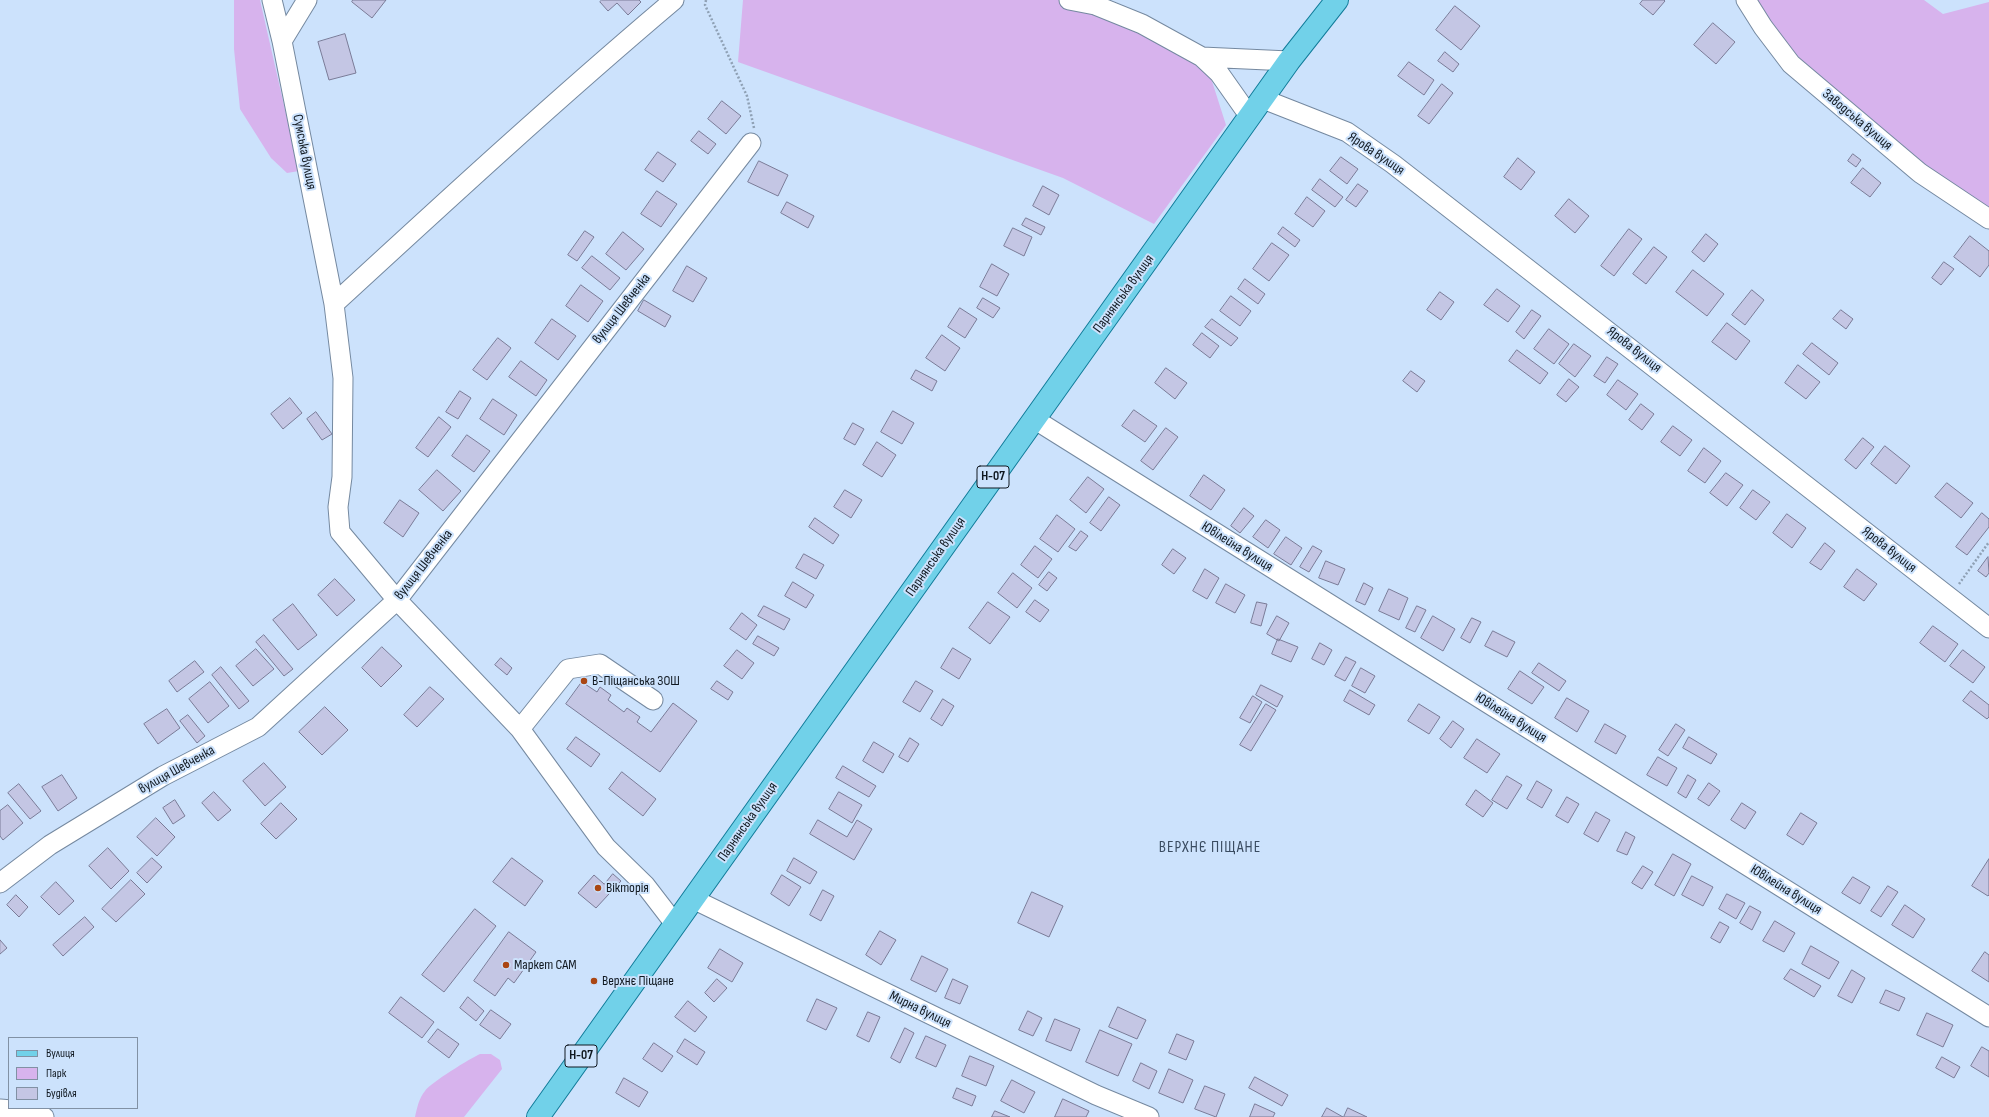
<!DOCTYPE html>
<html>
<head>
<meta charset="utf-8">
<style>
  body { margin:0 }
  #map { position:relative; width:1989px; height:1117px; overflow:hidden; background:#cce2fc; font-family:"Sofia Sans Condensed",sans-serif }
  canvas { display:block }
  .legend { position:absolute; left:8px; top:1037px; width:130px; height:72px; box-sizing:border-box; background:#cce2fc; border:1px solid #8191a4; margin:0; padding:5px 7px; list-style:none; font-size:12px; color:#101820 }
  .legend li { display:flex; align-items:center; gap:8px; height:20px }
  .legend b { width:20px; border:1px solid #8191a4 }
</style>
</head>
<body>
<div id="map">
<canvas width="1989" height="1117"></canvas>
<ul class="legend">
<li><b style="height:5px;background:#71d1e9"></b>Вулиця</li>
<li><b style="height:11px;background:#d7b3ed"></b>Парк</li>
<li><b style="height:11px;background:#c4c6e4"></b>Будівля</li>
</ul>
</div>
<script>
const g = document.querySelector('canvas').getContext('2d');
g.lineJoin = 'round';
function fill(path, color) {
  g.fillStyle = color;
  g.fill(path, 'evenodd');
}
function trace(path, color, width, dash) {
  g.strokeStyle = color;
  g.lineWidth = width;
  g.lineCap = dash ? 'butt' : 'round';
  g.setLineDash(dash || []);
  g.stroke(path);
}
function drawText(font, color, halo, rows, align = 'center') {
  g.font = font + ' "Sofia Sans Condensed",sans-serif';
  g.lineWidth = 4;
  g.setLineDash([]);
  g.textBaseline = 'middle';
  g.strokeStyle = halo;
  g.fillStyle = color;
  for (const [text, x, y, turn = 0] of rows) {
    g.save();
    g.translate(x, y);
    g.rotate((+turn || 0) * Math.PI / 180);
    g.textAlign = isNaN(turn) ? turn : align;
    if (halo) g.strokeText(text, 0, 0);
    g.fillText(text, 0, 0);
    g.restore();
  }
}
const green = new Path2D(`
  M234,0H260L299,171L287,173L271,158L240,109L234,49Z
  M743,0H1069L1142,24L1210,75L1226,125L1154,224L1063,178L738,62Z
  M1746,0H1924L1943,14L1989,2V219L1830,98Z
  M480,1054H491L500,1060L502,1069L464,1117H415C417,1108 419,1098 425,1091C430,1083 471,1058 480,1054Z`);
const building = new Path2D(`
  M353,0H386L372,18L352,2Z
  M602,0H639L641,2L628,15L617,3L608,11L600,2Z
  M1643,0H1664L1665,1L1653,15L1640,4Z
  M1455,6L1480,26L1461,50L1436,30Z
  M1713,23L1735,42L1716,64L1694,45Z
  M345,34L356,73L329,80L318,42Z
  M1445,52L1459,64L1453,72L1438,61Z
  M1409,62L1434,80L1424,95L1398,76Z
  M1442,84L1453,93L1429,124L1418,116Z
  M722,101L741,116L726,134L708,119Z
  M699,131L716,144L708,154L691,141Z
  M658,152L676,164L663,182L645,170Z
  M1853,154L1861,160L1856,167L1848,161Z
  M1341,157L1358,169L1347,184L1330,171Z
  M1518,158L1535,172L1521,190L1504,177Z
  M759,161L788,175L778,196L748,182Z
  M1863,168L1881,183L1870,197L1851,183Z
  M1320,179L1343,197L1335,207L1312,190Z
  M1358,184L1368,191L1356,207L1346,200Z
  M1043,186L1059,195L1049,215L1033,206Z
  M657,191L677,204L661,227L641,214Z
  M1307,197L1325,211L1313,227L1295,214Z
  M1569,199L1589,216L1575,233L1555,216Z
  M787,202L814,216L808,228L781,213Z
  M1026,218L1045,227L1041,235L1022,225Z
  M1283,227L1300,240L1295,247L1278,234Z
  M1013,228L1032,237L1024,256L1004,246Z
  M1629,229L1642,239L1614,276L1601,266Z
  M585,231L594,237L577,261L568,255Z
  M623,232L644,249L626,270L606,254Z
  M1706,234L1718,244L1704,262L1692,252Z
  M1970,236L1989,251V265L1980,277L1954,257Z
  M1272,243L1289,255L1269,281L1253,269Z
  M1654,247L1667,257L1646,284L1633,274Z
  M592,256L620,278L610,290L582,268Z
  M1944,262L1954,269L1941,285L1932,278Z
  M992,264L1009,274L997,296L980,287Z
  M687,266L707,278L693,302L673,291Z
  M1693,270L1724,294L1707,316L1676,292Z
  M1245,279L1265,294L1258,304L1238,289Z
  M581,285L603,301L588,322L566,306Z
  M1497,289L1520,306L1508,322L1484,305Z
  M1752,290L1764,300L1745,325L1732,315Z
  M1440,292L1454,302L1441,320L1427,310Z
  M1231,296L1251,311L1240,326L1220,311Z
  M983,298L1000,308L993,318L977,308Z
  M644,300L671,316L665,327L638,311Z
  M960,308L977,319L965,338L948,327Z
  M1532,310L1541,316L1524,339L1516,332Z
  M1841,310L1853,319L1846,329L1833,319Z
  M552,319L576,336L558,360L535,343Z
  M1212,319L1238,338L1231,346L1205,327Z
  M1727,323L1750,341L1736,360L1712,342Z
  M1549,329L1569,344L1554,364L1534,349Z
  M1202,333L1219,346L1210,358L1193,345Z
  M942,335L960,348L945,371L926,358Z
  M498,338L511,348L487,380L473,370Z
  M1812,343L1838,363L1829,375L1803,354Z
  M1574,344L1591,356L1575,377L1559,364Z
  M1517,350L1548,373L1540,384L1509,361Z
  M1607,357L1618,364L1605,383L1594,376Z
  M521,361L547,380L536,396L509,377Z
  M1798,365L1820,382L1806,399L1785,383Z
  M1166,368L1187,383L1175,399L1155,383Z
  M916,370L937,381L932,391L911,379Z
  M1411,371L1425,381L1417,392L1403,381Z
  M1569,379L1579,387L1566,402L1557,395Z
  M1618,380L1638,394L1626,410L1607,395Z
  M460,391L471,398L458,419L446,412Z
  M290,398L302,413L283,429L271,414Z
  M493,399L517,415L504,435L480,419Z
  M1641,404L1654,414L1642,430L1629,420Z
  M1134,410L1157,426L1145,442L1122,426Z
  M893,411L914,423L902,444L881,432Z
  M316,412L332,434L322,440L307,419Z
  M439,417L451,427L428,457L416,448Z
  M853,423L864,429L855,445L844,439Z
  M1673,426L1692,440L1680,456L1661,442Z
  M1166,428L1178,437L1153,470L1141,461Z
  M467,435L490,451L474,472L452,456Z
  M1863,438L1874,447L1856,469L1845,460Z
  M877,442L896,455L882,477L863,465Z
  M1885,446L1910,466L1896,484L1871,464Z
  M1704,448L1721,461L1705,483L1688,471Z
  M437,470L461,491L443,511L419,490Z
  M1726,473L1743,485L1727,506L1710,493Z
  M1204,475L1225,490L1211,510L1190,496Z
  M1088,477L1104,489L1086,513L1070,500Z
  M1947,483L1973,503L1961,518L1935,497Z
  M845,490L862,500L851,518L834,507Z
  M1753,490L1770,502L1756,520L1740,508Z
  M1109,497L1120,505L1101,531L1090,523Z
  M400,500L419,513L403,537L384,523Z
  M1244,508L1254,516L1240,533L1231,526Z
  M1982,513L1989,519V527L1967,555L1956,547Z
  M1787,514L1806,528L1792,548L1773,533Z
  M1057,515L1075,529L1058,552L1040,539Z
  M815,518L839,535L833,544L809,527Z
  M1266,520L1280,530L1268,548L1253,537Z
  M1081,531L1088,536L1076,551L1069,547Z
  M1286,537L1302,548L1291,565L1274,554Z
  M1825,543L1835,551L1821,570L1810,563Z
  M1035,546L1052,559L1038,578L1021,565Z
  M1313,546L1322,551L1309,572L1300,567Z
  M1173,549L1186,558L1174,574L1162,565Z
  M804,554L824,565L816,579L796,568Z
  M1988,557L1989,573L1986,577L1978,571Z
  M1326,561L1345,569L1338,585L1319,578Z
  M1205,569L1219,578L1207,599L1193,591Z
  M1857,569L1877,584L1864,601L1844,587Z
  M1049,572L1057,578L1047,591L1039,585Z
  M1013,573L1032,588L1017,608L998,593Z
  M335,579L355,600L337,616L318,595Z
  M793,582L814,595L806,608L785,596Z
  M1364,583L1373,588L1365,605L1356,601Z
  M1226,584L1245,595L1235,613L1216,603Z
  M1389,589L1408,598L1399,620L1379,611Z
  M1035,600L1049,610L1040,622L1026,612Z
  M988,602L1010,617L990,644L969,628Z
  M1257,602L1267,604L1261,626L1251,623Z
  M293,604L317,635L298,650L273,620Z
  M764,606L790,619L784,630L758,616Z
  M1417,606L1426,610L1415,632L1406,628Z
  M742,613L757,625L746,640L730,629Z
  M1277,616L1289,623L1279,641L1267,634Z
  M1433,616L1455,629L1443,651L1421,638Z
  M1472,618L1481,622L1470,643L1461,638Z
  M1933,626L1958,644L1945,662L1920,643Z
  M1493,631L1515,642L1507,657L1485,646Z
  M264,635L293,669L284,676L256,642Z
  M758,636L779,648L774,656L753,644Z
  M1278,639L1298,647L1291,662L1272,654Z
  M1320,643L1332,650L1324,665L1312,659Z
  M382,647L402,666L381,687L362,668Z
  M953,648L971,659L959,679L941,668Z
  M256,649L274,669L253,686L236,666Z
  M737,650L754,663L742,679L724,666Z
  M1963,650L1985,667L1973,683L1950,666Z
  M1346,657L1356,662L1345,681L1335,676Z
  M501,658L512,668L507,675L495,665Z
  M195,661L204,672L177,692L169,681Z
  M1539,663L1566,681L1559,691L1532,673Z
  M221,667L249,701L239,709L212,675Z
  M1361,668L1375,676L1365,693L1352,686Z
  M1520,671L1544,687L1532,704L1508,689Z
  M717,681L733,692L728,700L711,689Z
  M916,681L933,691L920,712L903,702Z
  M210,682L229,706L208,723L189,699Z
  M582,682L597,692L600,687L611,695L608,700L624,712L627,708L640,717L637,722L651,732L673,703L697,721L660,772L566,704Z
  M1261,685L1283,696L1277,707L1256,695Z
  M430,687L444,699L417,727L404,715Z
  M1350,690L1375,705L1369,715L1344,701Z
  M1971,691L1989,705V717L1987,719L1963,701Z
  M1253,696L1262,702L1250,723L1240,718Z
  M1567,698L1589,711L1577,732L1555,718Z
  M943,699L954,706L942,726L931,719Z
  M1266,704L1276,710L1251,751L1240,745Z
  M1419,704L1440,717L1429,734L1408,721Z
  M325,707L348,730L322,755L299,732Z
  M167,709L180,728L158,744L144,724Z
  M188,715L205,736L197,743L180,721Z
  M1453,721L1464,729L1451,748L1440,739Z
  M1605,724L1626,736L1616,754L1595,742Z
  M1676,724L1685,730L1668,756L1659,750Z
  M576,737L600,754L591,767L567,749Z
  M1689,737L1717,754L1711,764L1683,748Z
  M910,738L919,744L908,762L899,757Z
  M1477,739L1500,754L1487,773L1464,758Z
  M874,742L894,754L883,773L863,761Z
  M1658,757L1677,768L1667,786L1647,775Z
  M264,763L286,787L265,806L243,781Z
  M843,766L876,786L869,797L836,778Z
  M622,772L656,799L643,816L609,789Z
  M62,775L77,798L58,811L42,787Z
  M1688,775L1696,780L1686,798L1678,793Z
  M1507,776L1522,785L1507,809L1492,800Z
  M1537,781L1552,790L1542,808L1527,799Z
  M1709,783L1720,791L1709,806L1698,799Z
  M19,784L41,811L30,819L8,793Z
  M1476,790L1493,803L1483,817L1466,805Z
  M214,792L231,810L218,821L202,803Z
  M839,792L862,805L852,823L829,809Z
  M1567,797L1579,804L1568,823L1556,816Z
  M175,800L185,816L173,824L163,808Z
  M281,803L297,819L276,839L261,824Z
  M1742,803L1756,812L1745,829L1731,820Z
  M8,805L23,823L3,840L0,836V811Z
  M1596,812L1610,820L1598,842L1584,834Z
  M1801,813L1817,823L1803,845L1787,835Z
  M156,818L175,837L157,856L137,837Z
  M818,820L847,837L857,820L872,829L854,860L810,834Z
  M1626,832L1635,837L1627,855L1617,851Z
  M108,848L129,871L111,889L89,866Z
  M1673,854L1691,864L1674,896L1655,885Z
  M152,858L162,867L147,883L137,873Z
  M512,858L543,881L525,906L493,882Z
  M794,858L817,872L810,884L787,871Z
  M1989,859V895L1988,896L1972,886Z
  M1643,866L1653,872L1642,889L1632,883Z
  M613,874L621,881L596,908L578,893L594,875L604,884Z
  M782,875L801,887L789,906L771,894Z
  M1692,876L1713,887L1703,906L1682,895Z
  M1853,877L1870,887L1860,904L1842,893Z
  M131,880L145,894L116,922L102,909Z
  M56,882L74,901L59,915L41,897Z
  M1888,886L1898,892L1881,917L1871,911Z
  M823,890L834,896L821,921L810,915Z
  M1032,892L1063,906L1049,937L1018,923Z
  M1727,894L1745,903L1736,919L1719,909Z
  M16,895L28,907L19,917L7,905Z
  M1905,905L1925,919L1913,938L1892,925Z
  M1750,906L1761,912L1752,930L1740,923Z
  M475,909L496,926L444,992L422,975Z
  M85,917L94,927L63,956L53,945Z
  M1775,921L1795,933L1784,952L1763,941Z
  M1720,922L1729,927L1720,943L1711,938Z
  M880,931L896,940L881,965L866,955Z
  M509,932L536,952L514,983L508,978L495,996L474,981Z
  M0,940L7,948L0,954Z
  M1811,946L1839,962L1829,979L1802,964Z
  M720,949L743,963L732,982L708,968Z
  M1985,952L1989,955V982L1972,971Z
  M922,956L948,969L936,992L911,980Z
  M1791,969L1821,986L1814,997L1784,979Z
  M1852,970L1865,978L1852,1003L1838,996Z
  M717,979L727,988L714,1002L705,993Z
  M953,979L968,986L960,1004L945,998Z
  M1886,990L1905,998L1899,1011L1880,1003Z
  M401,997L434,1022L422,1038L389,1013Z
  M468,997L484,1011L476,1021L460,1008Z
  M817,999L837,1008L826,1030L807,1021Z
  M688,1001L707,1017L695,1032L675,1017Z
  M1118,1007L1146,1020L1137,1039L1109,1027Z
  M491,1010L511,1024L500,1039L480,1025Z
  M1028,1011L1042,1018L1033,1036L1019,1030Z
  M868,1012L880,1017L869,1042L857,1036Z
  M1927,1013L1953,1025L1943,1047L1917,1035Z
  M1055,1019L1080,1029L1071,1051L1046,1041Z
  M905,1028L914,1033L900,1063L891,1058Z
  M438,1029L459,1044L449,1058L428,1042Z
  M1100,1030L1132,1044L1118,1076L1086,1062Z
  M1177,1034L1194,1041L1186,1060L1169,1053Z
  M926,1036L946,1045L936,1067L916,1058Z
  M685,1039L705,1052L697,1065L677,1052Z
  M654,1043L673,1056L662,1072L643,1059Z
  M1982,1047L1989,1051V1077L1971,1066Z
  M970,1056L994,1066L986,1086L962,1076Z
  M1942,1057L1960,1067L1954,1078L1936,1068Z
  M1141,1063L1157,1071L1149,1089L1133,1081Z
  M1169,1069L1193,1080L1183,1103L1159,1093Z
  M1255,1077L1288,1095L1282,1106L1249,1088Z
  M624,1078L648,1092L639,1107L616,1093Z
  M1012,1080L1035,1092L1024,1113L1001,1101Z
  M1205,1086L1225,1094L1216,1117L1195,1109Z
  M957,1088L976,1096L972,1106L953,1098Z
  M1063,1099L1089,1111L1086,1117H1055Z
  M1255,1104L1275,1113L1273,1117H1250Z
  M1327,1108L1343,1117H1322Z
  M1348,1108L1367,1117H1344Z
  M995,1111L1010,1117H992Z`);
const path = new Path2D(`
  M706,0L705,5L747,96L754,128
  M1959,584L1989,542`);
const minor = new Path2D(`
  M272,0L282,41L334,304L343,378L342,477L338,507L340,532L397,600L520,729L606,847L645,885L675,924
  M1069,0L1095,5L1142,24L1202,57L1219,73L1250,117
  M1746,0L1763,27L1791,64L1920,173L1989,219
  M282,41L307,0
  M1202,57L1289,61
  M1263,99L1347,132L1393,164L1989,628
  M334,304C446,201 558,98 674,0
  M1034,419L1989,1017
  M520,729L568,669L600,664L653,700
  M0,883L50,845L163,776L258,727L397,600L751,143
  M693,899L1096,1095L1149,1117
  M0,1109L36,1112L44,1117`);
const major = new Path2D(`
  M538,1117L1289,61L1337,0`);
const markers = [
  [584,681,4,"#aa4613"],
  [598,888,4,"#aa4613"],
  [506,965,4,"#aa4613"],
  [594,981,4,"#aa4613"]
];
const shields = [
  [993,477,32],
  [581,1056,32]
];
const shieldNames = [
  ["Н-07",993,477],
  ["Н-07",581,1056]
];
const streetNames = [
  ["Заводська вулиця",1857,120,40],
  ["Сумська вулиця",304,152,79],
  ["Ярова вулиця",1376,154,34],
  ["Парнянська вулиця",1124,294,-54],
  ["вулиця Шевченка",622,309,-52],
  ["Ярова вулиця",1634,350,38],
  ["Ювілейна вулиця",1237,547,32],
  ["Ярова вулиця",1889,550,38],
  ["Парнянська вулиця",936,557,-55],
  ["вулиця Шевченка",424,565,-52],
  ["Ювілейна вулиця",1511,718,32],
  ["вулиця Шевченка",177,770,-29],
  ["Парнянська вулиця",748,822,-55],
  ["Ювілейна вулиця",1786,890,32],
  ["Мирна вулиця",920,1010,26]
];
const poiNames = [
  ["В-Піщанська ЗОШ",592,681],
  ["Вікторія",606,888],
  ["Маркет САМ",514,965],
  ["Верхнє Піщане",602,981]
];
const quarterNames = [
  ["ВЕРХНЄ ПІЩАНЕ",1210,848]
];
fill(green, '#d7b3ed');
fill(building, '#c4c6e4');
trace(building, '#7a7b97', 1);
trace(minor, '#7589a0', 21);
trace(major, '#117c9a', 24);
trace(path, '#8fa1b5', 2.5, [2, 2]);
trace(minor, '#fff', 19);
trace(major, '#71d1e9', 22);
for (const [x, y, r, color] of markers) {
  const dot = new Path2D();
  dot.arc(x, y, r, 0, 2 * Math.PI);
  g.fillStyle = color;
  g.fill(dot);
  trace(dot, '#cce2fc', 1.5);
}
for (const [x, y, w] of shields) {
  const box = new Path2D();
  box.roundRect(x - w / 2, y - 11, w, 22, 3);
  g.fillStyle = '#cce2fc';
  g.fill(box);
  trace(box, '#101820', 1);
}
drawText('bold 13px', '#101820', null, shieldNames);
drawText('14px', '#101820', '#cce2fc', streetNames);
drawText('14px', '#101820', '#cce2fc', poiNames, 'left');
g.letterSpacing = '1px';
drawText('16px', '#3a4c61', '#cce2fc', quarterNames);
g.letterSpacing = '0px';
</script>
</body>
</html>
